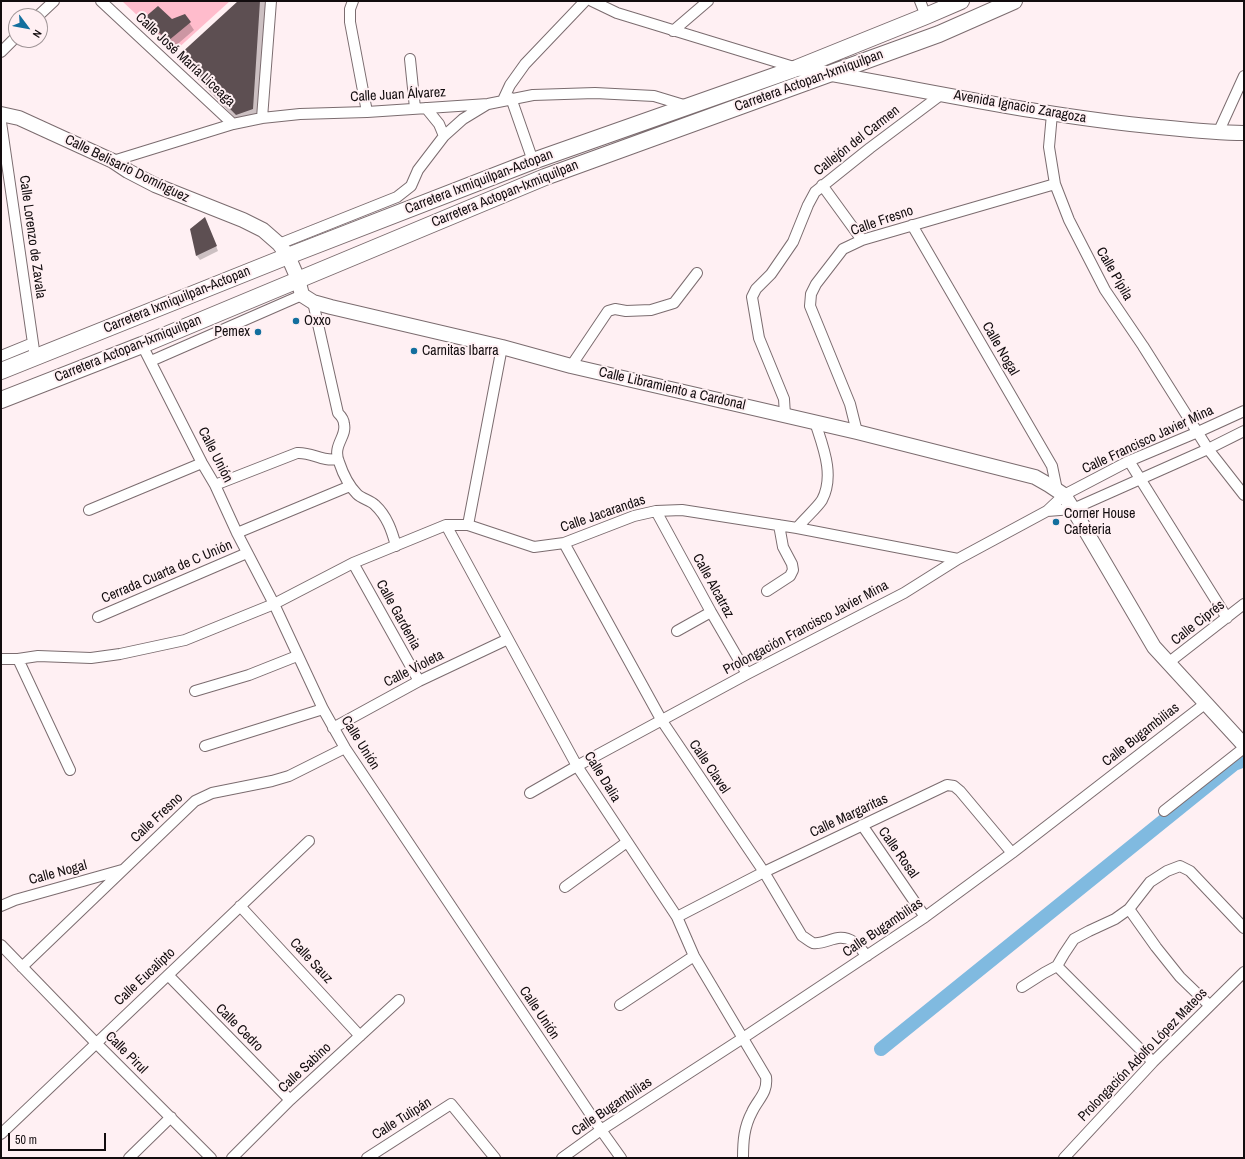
<!DOCTYPE html>
<html>
<head>
<meta charset="utf-8">
<style>
  body { margin:0 }
  #map { position:relative; width:1245px; height:1159px; overflow:hidden; background:#fff0f3; font-family:"Archivo Narrow",sans-serif }
  canvas { display:block }
  .frame { position:absolute; inset:0; border:2px solid #120c0e; pointer-events:none }
  .north { position:absolute; left:8px; top:8px; width:40px; height:40px; box-sizing:border-box; background:#fff0f3; border:1px solid #a09597; border-radius:50%; rotate:122deg; font-size:11px; font-weight:700; line-height:16px; text-align:center; color:#120c0e }
  .north::after { content:''; display:block; margin:auto; width:14px; height:18px; background:#136f9e; clip-path:polygon(50% 0,100% 100%,50% 72%,0 100%) }
  .scale { position:absolute; left:8px; top:1133px; width:98px; height:18px; box-sizing:border-box; border:2px solid #120c0e; border-top:0; padding-left:5px; font-size:12px; line-height:14px; white-space:nowrap; color:#120c0e; -webkit-text-stroke:3px #fff0f3; paint-order:stroke }
</style>
</head>
<body>
<div id="map">
<canvas width="1245" height="1159"></canvas>
<div class="frame"></div>
<div class="north">N</div>
<div class="scale">50 m</div>
</div>
<script>
const g = document.querySelector('canvas').getContext('2d');
g.lineJoin = 'round';
function fill(path, color) {
  g.fillStyle = color;
  g.fill(path, 'evenodd');
}
function trace(path, color, width, dash) {
  g.strokeStyle = color;
  g.lineWidth = width;
  g.lineCap = dash ? 'butt' : 'round';
  g.setLineDash(dash || []);
  g.stroke(path);
}
function drawText(font, color, halo, rows, align = 'center') {
  g.font = font + ' "Archivo Narrow",sans-serif';
  g.lineWidth = 4;
  g.setLineDash([]);
  g.textBaseline = 'middle';
  g.strokeStyle = halo;
  g.fillStyle = color;
  for (const [text, x, y, turn = 0] of rows) {
    g.save();
    g.translate(x, y);
    g.rotate((+turn || 0) * Math.PI / 180);
    g.textAlign = isNaN(turn) ? turn : align;
    if (halo) g.strokeText(text, 0, 0);
    g.fillText(text, 0, 0);
    g.restore();
  }
}
const green = new Path2D(`
  M122,1H230L175,51Z`);
const shadow = new Path2D(`
  M239,1H266L258,118L242,125L185,66L180,56Z
  M184,15L194,30L173,48L149,26L145,19L171,20Z
  M207,223L218,251L200,260L197,256L192,229Z`);
const canal = new Path2D(`
  M881,1049L1234,764L1244,760`);
const building = new Path2D(`
  M238,1H260L253,109L236,115L178,56Z
  M158,6L172,19L185,14L191,22L168,41L144,18Z
  M205,217L217,246L196,256L190,229Z`);
const street = new Path2D(`
  M101,1L233,124
  M353,1L350,9V22L367,112
  M592,1L617,13L797,68
  M920,1L926,16
  M38,16L54,1
  M673,31L708,1
  M1,52L16,37
  M410,59L415,108
  M511,98L533,161
  M503,100L510,85L525,64L585,1
  M426,108L439,124L444,136
  M1052,114L1049,147L1055,184L1069,220L1105,290L1143,346L1208,449L1244,495
  M262,118L271,1
  M1,122L35,357
  M1218,133L1244,76
  M113,161L233,124L262,118L300,114L367,112L488,104L533,95L595,93L654,96L687,106
  M822,185L862,240
  M912,225L1052,466L1057,490
  M279,244L397,197L411,186L418,170L444,136L463,119L486,105
  M313,302L338,413C341,416 344,420 344,424C347,437 332,445 339,462C343,474 348,485 357,494C362,499 370,500 375,505C387,516 392,531 396,546
  M142,345L202,463L215,485L237,533L274,604L323,709L345,748L601,1130L621,1158
  M1,356L33,343
  M151,361L302,295
  M571,366L608,311L615,309L626,311L651,310L674,303L697,273
  M785,415L784,399L759,338L752,297L756,289L771,274L793,242L808,205L815,192L870,148L942,94
  M857,432L850,404L810,306L811,294L816,284L843,249L862,240L1055,184
  M1129,461L1227,618
  M215,485L297,453C313,452 321,462 338,459
  M89,510L202,463
  M656,511L711,612L747,674
  M1047,511L1073,509L1208,449L1244,431
  M446,525L577,766L677,917L694,956L766,1077C768,1093 758,1099 752,1112C744,1127 743,1141 743,1158
  M468,525L502,347
  M797,528C803,520 817,508 822,500C835,475 823,447 815,422
  M237,533L350,486
  M564,543L662,721L764,872L802,936C806,938 810,942 813,943C828,945 837,931 854,942C859,945 863,952 867,956
  M353,563L419,681
  M767,591L790,576L793,570L792,564L783,547L779,525
  M98,617L247,553
  M677,631L711,612
  M1,659H18L38,656L91,658L120,654L185,640L274,604L353,563L446,525H468L534,547L564,543L634,516L656,511L682,510L797,528L958,559
  M18,659L70,770
  M1168,663L1244,604
  M195,691L249,675L297,656
  M333,728L419,681L508,639
  M205,746L323,709
  M530,793L577,766L747,674L904,593L958,559L1047,511L1064,495L1129,461L1198,432L1244,411
  M1164,811L1244,748
  M862,825L925,917
  M565,887L627,842
  M1,906L15,900L122,870
  M240,906L360,1036
  M1129,909L1156,947L1180,977L1209,1005
  M677,917L764,872L947,785L954,786L960,791L1012,853
  M1,945L96,1043L211,1158
  M1057,966L1153,1062
  M22,967L195,801L212,793L272,781L289,776L345,748
  M168,975L290,1100
  M1022,987L1044,973L1057,966L1064,954L1074,939L1089,931L1115,919L1129,909L1150,882L1167,871L1180,866L1190,871L1244,928
  M620,1005L694,956
  M1,1134L309,841
  M129,1158L171,1117
  M232,1158L290,1100L399,1000
  M367,1158L451,1104L495,1158
  M562,1158L601,1130L743,1038L925,917L1012,853L1206,703
  M1064,1158L1153,1062L1244,972`);
const secondary = new Path2D(`
  M797,68C918,88 1037,116 1159,127C1188,130 1216,133 1244,133
  M1,114L19,118L113,161L128,171L155,185L243,220L263,230L279,244L288,256L298,279L302,295L313,302L331,307L502,347L571,366L857,432L1035,477L1049,485L1064,495L1073,509L1154,647L1244,745`);
const primary = new Path2D(`
  M1,371L288,256L533,161L797,68L926,16L961,1
  M1,400L142,345L545,177L939,34L1014,1`);
const markers = [
  [296,321,4,"#136f9e"],
  [258,332,4,"#136f9e"],
  [414,351,4,"#136f9e"],
  [1056,522,4,"#136f9e"]
];
const streetNames = [
  ["Calle José María Liceaga",185,60,43],
  ["Carretera Actopan-Ixmiquilpan",809,81,-20],
  ["Calle Juan Álvarez",398,95,-3],
  ["Avenida Ignacio Zaragoza",1020,107,10],
  ["Callejón del Carmen",857,141,-38],
  ["Calle Belisario Domínguez",127,169,26],
  ["Carretera Ixmiquilpan-Actopan",479,182,-21],
  ["Carretera Actopan-Ixmiquilpan",505,194,-22],
  ["Calle Fresno",882,221,-19],
  ["Calle Lorenzo de Zavala",32,237,82],
  ["Calle Pípila",1114,274,60],
  ["Carretera Ixmiquilpan-Actopan",177,300,-22],
  ["Carretera Actopan-Ixmiquilpan",128,349,-22],
  ["Calle Nogal",1000,349,60],
  ["Calle Libramiento a Cardonal",672,389,13],
  ["Calle Francisco Javier Mina",1148,440,-25],
  ["Calle Unión",215,455,63],
  ["Calle Jacarandas",603,514,-19],
  ["Cerrada Cuarta de C Unión",167,572,-23],
  ["Calle Alcatraz",713,586,61],
  ["Calle Gardenia",398,615,61],
  ["Calle Ciprés",1198,623,-38],
  ["Prolongación Francisco Javier Mina",806,628,-28],
  ["Calle Violeta",414,669,-27],
  ["Calle Bugambilias",1141,735,-38],
  ["Calle Unión",360,743,58],
  ["Calle Clavel",709,767,56],
  ["Calle Dalia",602,777,58],
  ["Calle Margaritas",849,816,-25],
  ["Calle Fresno",157,818,-43],
  ["Calle Rosal",898,853,55],
  ["Calle Nogal",58,873,-15],
  ["Calle Bugambilias",883,928,-34],
  ["Calle Sauz",311,961,47],
  ["Calle Eucalipto",145,977,-43],
  ["Calle Unión",539,1013,56],
  ["Calle Cedro",239,1028,45],
  ["Calle Pirul",126,1053,45],
  ["Prolongación Adolfo López Mateos",1143,1055,-46],
  ["Calle Sabino",305,1068,-43],
  ["Calle Bugambilias",612,1107,-34],
  ["Calle Tulipán",402,1119,-32]
];
const poiNames = [
  ["Oxxo",304,321],
  ["Pemex",250,332,"right"],
  ["Carnitas Ibarra",422,351],
  ["Corner House",1064,514],
  ["Cafeteria",1064,530]
];
fill(green, '#ffbccc');
fill(shadow, '#0003');
trace(canal, '#80bae0', 14);
fill(building, '#5d4f52');
trace(street, '#7b6c6f', 12);
trace(secondary, '#7b6c6f', 16);
trace(primary, '#7b6c6f', 18);
trace(street, '#fff', 10);
trace(secondary, '#fff', 14);
trace(primary, '#fff', 16);
for (const [x, y, r, color] of markers) {
  const dot = new Path2D();
  dot.arc(x, y, r, 0, 2 * Math.PI);
  g.fillStyle = color;
  g.fill(dot);
  trace(dot, '#fff0f3', 1.5);
}
drawText('14px', '#120c0e', '#fff0f3', streetNames);
drawText('14px', '#120c0e', '#fff0f3', poiNames, 'left');
</script>
</body>
</html>
